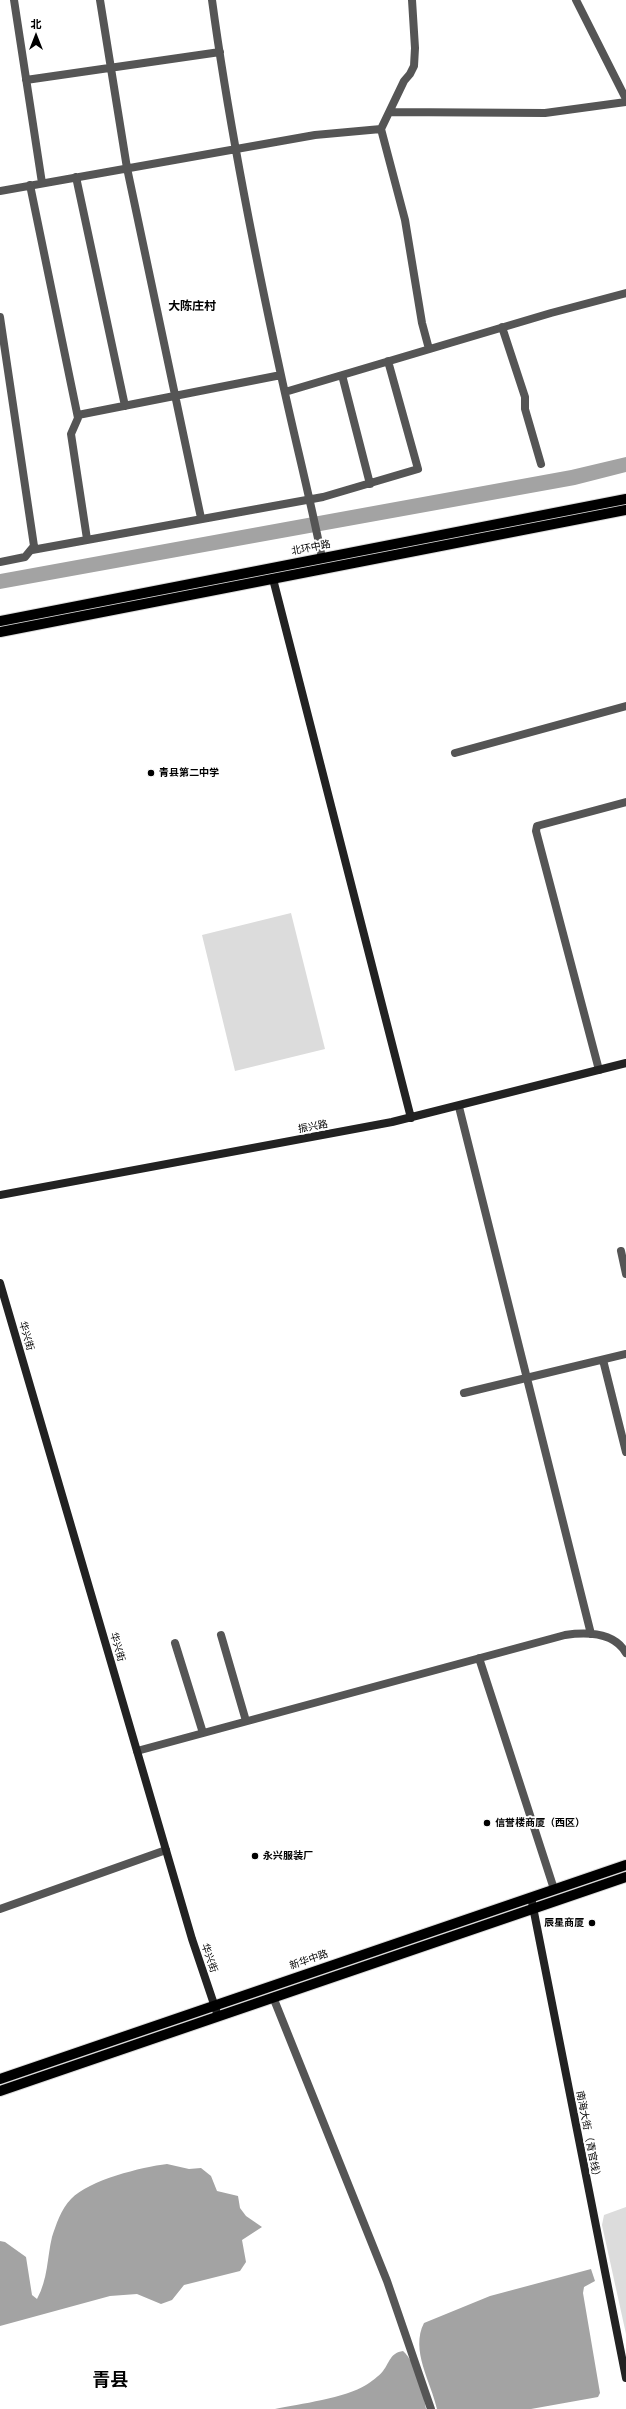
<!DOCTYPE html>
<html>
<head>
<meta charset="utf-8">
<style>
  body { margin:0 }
  #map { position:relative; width:626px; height:2409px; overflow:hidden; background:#fff; font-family:Manrope,"Noto Sans SC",sans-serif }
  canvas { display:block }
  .north { position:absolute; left:16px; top:16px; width:40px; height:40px; -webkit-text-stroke:3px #fff; paint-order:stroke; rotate:0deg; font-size:11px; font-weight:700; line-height:16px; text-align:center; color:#000 }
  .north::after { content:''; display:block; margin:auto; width:14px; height:18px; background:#000; clip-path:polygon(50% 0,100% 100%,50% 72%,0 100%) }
</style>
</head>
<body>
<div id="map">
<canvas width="626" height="2409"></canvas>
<div class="north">北</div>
</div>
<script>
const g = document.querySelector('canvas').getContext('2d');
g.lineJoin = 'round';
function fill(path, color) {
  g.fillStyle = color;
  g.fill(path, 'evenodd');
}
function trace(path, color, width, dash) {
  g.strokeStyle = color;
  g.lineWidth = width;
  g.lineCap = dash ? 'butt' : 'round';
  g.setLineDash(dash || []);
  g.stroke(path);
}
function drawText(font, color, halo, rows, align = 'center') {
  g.font = font + ' Manrope,"Noto Sans SC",sans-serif';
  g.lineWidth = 4;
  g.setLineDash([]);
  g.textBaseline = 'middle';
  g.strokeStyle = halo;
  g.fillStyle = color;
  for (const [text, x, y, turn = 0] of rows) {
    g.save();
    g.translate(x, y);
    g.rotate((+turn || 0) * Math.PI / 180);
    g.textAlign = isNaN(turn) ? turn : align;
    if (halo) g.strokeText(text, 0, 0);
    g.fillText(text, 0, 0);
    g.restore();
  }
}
const green = new Path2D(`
  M291,913L325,1049L235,1071L202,935Z
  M626,2207V2334L602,2225L604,2215Z`);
const water = new Path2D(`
  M626,457V472L575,485L0,589V574L571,470Z
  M167,2164L189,2169L201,2168L211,2176L217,2191L238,2196L240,2208L246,2216L262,2227L242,2240L246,2262L240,2271L184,2285L172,2300L161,2304L137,2294L110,2296L0,2326V2241L5,2242L26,2257L32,2295L37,2299C48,2279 47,2258 52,2237C56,2225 61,2209 71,2199C89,2180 142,2167 167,2164Z
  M591,2269L595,2281L584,2287L583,2293L600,2393L598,2397L531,2409H437C431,2382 410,2350 424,2323L490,2296Z
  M403,2351C417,2364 423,2391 426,2409H275C299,2404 346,2398 366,2385C371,2382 379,2376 383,2371C390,2362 390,2353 403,2351Z`);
const street = new Path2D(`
  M14,0L42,183
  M100,0L127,168L201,518
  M212,0C229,126 254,251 281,375C294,436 310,497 322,558
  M576,0L626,99
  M26,80L220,52
  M390,112L545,113L626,102
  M381,129L405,220L422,323L429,349
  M76,177L125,406
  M30,185L78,418L71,434L87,539
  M0,191L315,135L381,129L404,81L410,74L414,66L415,48L412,0
  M0,317L34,546L25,557L0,562
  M502,327L525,397V409L541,464
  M342,375L370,484
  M285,392L551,313L626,293
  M78,415L281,375
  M32,550L323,497L418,469L388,361
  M455,753L626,706
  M599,1070L536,831L537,826L626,802
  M459,1107L591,1634
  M621,1251L626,1274
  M603,1360L626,1452
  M464,1393L626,1354
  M221,1635L246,1721
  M175,1643L203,1733
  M479,1658L554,1889
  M137,1751L565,1635C586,1632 614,1632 626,1653
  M0,1909L166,1850
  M273,1997L387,2281L431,2409`);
const secondary = new Path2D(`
  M273,579L411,1118
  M0,1195L392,1122L626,1063
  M0,1283L192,1939L218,2016
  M531,1897L626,2378`);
const primary = new Path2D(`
  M0,621L626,499
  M0,632L626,510
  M0,2079L626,1865
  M0,2091L626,1877`);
const markers = [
  [151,773,4,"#000"],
  [487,1823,4,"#000"],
  [255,1856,4,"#000"],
  [592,1923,4,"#000"]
];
const streetNames = [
  ["北环中路",311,548,-11],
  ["振兴路",313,1127,-11],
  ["华兴街",26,1336,74],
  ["华兴街",117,1647,74],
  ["华兴街",209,1958,71],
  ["新华中路",309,1960,-19],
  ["南海大街 （青官线）",588,2136,79]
];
const poiNames = [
  ["青县第二中学",159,773],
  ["信誉楼商厦（西区）",495,1823],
  ["永兴服装厂",263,1856],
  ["辰星商厦",584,1923,"right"]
];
const quarterNames = [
  ["大陈庄村",192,307]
];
const townNames = [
  ["青县",110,2381]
];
fill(green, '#dcdcdc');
fill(water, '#a3a3a3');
trace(primary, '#dbdbdb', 12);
trace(street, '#555', 8);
trace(secondary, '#222', 8);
trace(primary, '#000', 10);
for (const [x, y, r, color] of markers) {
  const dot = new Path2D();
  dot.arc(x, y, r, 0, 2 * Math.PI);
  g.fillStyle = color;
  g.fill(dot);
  trace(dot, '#fff', 1.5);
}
drawText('10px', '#000', '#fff', streetNames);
drawText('bold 10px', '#000', '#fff', poiNames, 'left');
drawText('bold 12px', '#000', '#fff', quarterNames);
drawText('bold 18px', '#000', '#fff', townNames);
</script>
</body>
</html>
